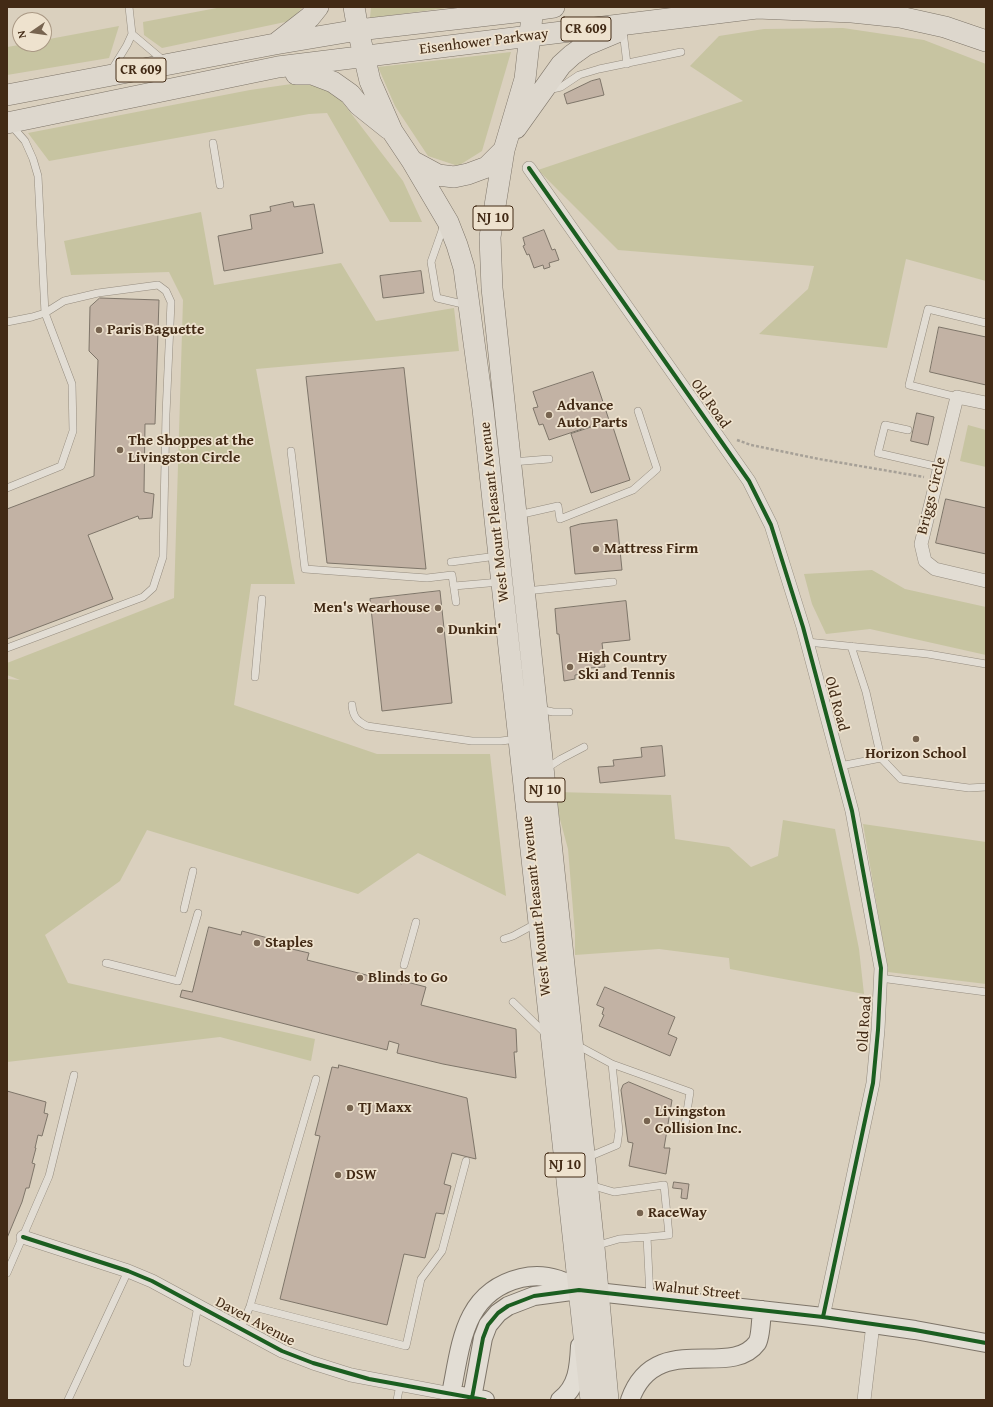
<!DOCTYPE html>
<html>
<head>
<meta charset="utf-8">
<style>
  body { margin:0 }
  #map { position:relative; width:993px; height:1407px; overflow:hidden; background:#dad0be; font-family:"Gentium Book Plus",serif }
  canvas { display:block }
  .frame { position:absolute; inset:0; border:8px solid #422a15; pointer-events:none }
  .north { position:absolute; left:12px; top:12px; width:40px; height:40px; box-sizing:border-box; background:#eee2ce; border:1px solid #a99884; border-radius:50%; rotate:257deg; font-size:11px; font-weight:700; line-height:16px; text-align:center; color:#422a15 }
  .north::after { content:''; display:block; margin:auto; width:14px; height:18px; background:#776450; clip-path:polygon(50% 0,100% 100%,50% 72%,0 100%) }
</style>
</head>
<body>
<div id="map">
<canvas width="993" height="1407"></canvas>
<div class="frame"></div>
<div class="north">N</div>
</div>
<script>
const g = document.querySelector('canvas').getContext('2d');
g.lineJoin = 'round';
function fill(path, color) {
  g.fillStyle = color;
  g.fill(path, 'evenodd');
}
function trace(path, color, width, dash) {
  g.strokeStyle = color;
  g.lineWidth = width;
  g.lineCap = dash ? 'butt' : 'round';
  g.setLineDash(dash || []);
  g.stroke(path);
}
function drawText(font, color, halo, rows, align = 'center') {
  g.font = font + ' "Gentium Book Plus",serif';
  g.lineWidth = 3.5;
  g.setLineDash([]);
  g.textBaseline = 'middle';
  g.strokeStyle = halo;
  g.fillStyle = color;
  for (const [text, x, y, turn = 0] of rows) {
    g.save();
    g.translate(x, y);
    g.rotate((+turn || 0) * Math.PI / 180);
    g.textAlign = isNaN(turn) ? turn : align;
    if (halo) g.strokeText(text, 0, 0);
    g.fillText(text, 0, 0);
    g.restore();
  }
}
const green = new Path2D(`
  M222,7H303L290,21L162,48L144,35L143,22Z
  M371,7H454L370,18Z
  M119,26L109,58L7,75V47L25,44H44V40Z
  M843,28L924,40L986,64V281L906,259L887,348L759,334L808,289L814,266L618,250L538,170L743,101L690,66L719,36L764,29Z
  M511,52L482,151L458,166L428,156L395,106L378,67Z
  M312,81L337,95L403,181L422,222H390L327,113L309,114L49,161L28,133L250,90Z
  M201,212L214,285L341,263L376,321L454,308L459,351L256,369L295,584H251L234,705L377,754H490L506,896L418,853L358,894L147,830L120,881L45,935L68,983L315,1039L311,1061L220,1037L7,1062V679L20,680L7,675V663L174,598L183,300L169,272L71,275L64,241Z
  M968,425L986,430V467L960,461Z
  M872,570L905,589L986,607V655L870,629L826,634L812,604L804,574Z
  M556,792L671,795L675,839L729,847L751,867L778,856L783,820L835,829L859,949L864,994L730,969L729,958L659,949L575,955V934L568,849L558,812Z
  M863,824L986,842V984L888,972Z`);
const building = new Path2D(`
  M600,79L604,95L567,104L564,94L591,81Z
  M293,202L294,207L314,204L323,253L224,271L218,236L252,229L250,215L271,211L270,207Z
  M544,230L552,250L555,249L559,260L549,263L550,267L544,269L543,265L534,268L529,254L527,255L523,246L525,245L523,238Z
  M421,271L424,293L383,298L380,276Z
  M100,298L159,300L155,424H145L144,492L154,494L152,518L139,519L138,516L88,535L113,599L7,639V509L94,476L98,360L89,351L90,307Z
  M939,327L986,337V385L930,372Z
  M404,368L426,569L327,563L306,377Z
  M593,372L609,420L549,440L543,424L539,425L533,408L538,407L533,392Z
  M917,413L934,417L928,445L911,441Z
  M611,421L630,480L591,493L571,434Z
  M946,499L986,508V554L936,543Z
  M617,520L622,570L575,574L570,527L580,524Z
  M440,591L452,703L382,711L370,599Z
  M626,601L630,640L602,643L605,667L589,668L590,673L575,675V679L564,681L559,634H557L555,609Z
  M662,746L665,776L600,783L598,767L614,766L613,760L642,757L641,748Z
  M209,927L241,935L242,931L279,941V946L309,953L307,960L402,984L403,981L426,987L421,1005L516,1029L517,1052H514L516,1078L443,1064L397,1053L399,1044L389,1041L387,1050L180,997L182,990L192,992Z
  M605,987L675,1017L668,1034L677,1038L670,1056L599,1026L604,1015L602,1014L604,1008L597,1005Z
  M339,1065L467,1098L476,1159L452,1153L444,1184L451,1186L444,1214L436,1213L425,1258L404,1254L387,1325L280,1299L320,1136L315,1135L332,1067L338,1068Z
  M629,1082L672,1100L664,1148H670L666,1174L629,1166L633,1143L628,1142L621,1090L623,1085Z
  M7,1091L46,1102L44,1113L48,1114L42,1136L38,1135L35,1148H36L32,1163L35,1164L29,1188H26L22,1202L7,1238Z
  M674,1182L689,1184L687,1199L681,1198L682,1189L673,1188Z`);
const path = new Path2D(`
  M737,440L751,445L819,459L924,477`);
const lane = new Path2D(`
  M623,31L627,64
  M132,34L164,61
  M111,71L127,45L132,34L129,7
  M548,90L561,87L579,75L599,69L681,52
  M213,143L220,185
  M444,225L431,262L437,298L467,305
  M7,322L32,317L45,313L64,301L98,293L158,285L166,291L171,302L166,414L163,557L153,588L143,597L7,648
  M957,397L909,385L928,309L986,323
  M908,430L885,425L878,453L939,467
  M291,451L305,569L427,578L452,575L456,602
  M512,462L549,459
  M7,488L61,466L73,431L72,384L45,313L38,176L33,159L25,141L11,125
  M518,515L558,506L560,519L633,490L657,469L638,411
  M451,562L497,556
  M454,586L500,582
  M526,591L613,582
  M807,642L928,654L986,664
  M851,646L866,692L881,758
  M255,677L262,599
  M352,705C353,717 357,721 367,726L472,741H501L517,739
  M539,709L553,712H569
  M840,766L881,758L901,779L969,788L986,787
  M547,768L561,759L584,747
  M184,909L193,871
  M504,939L513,936L537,923
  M106,963L178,981L198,913
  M404,965L416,922
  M880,978L986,992
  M513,1002L546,1034
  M575,1044L612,1064
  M586,1158L617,1145L619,1131L612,1064L690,1092L684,1131
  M590,1185L614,1192L664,1185L669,1235L647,1237
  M595,1246L619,1239L647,1237L650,1297
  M7,1273L49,1176L74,1075
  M250,1306L406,1346L421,1279L442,1251L466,1161
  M241,1328L250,1306L316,1079
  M187,1363L198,1306
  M68,1400L128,1271
  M397,1400L400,1385`);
const street = new Path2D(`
  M529,168L749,481L771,525L803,627L852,811L881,968L878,1030L873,1083L823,1317
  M986,403L957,397L921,544L925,561L935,569L986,581
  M23,1237L128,1271L152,1281L282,1351L313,1363L351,1375L451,1394
  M864,1400L873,1324`);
const secondary = new Path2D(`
  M472,1398L483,1338L488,1325L498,1313L508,1306L534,1296L579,1290L823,1317L915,1330L986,1343
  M485,1400L451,1394C461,1345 463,1292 521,1278C542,1273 561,1278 579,1290
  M560,1400C578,1387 579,1366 580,1346
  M630,1400C655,1329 730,1380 757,1343C761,1337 761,1317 762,1310`);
const primary = new Path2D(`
  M354,7L358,30L370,81L392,131L412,161L448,222L457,245L464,268L483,409L591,1400
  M533,7L525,79L504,150L490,237L492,288L594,1247L608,1400
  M278,42L310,17L318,7
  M296,74H312L333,82L350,94L359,105L389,129
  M7,95L275,44L358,30L533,10L554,7
  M7,123L278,67L757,8L852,12L900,17L945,27L986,41
  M516,128L561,65L572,55L586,45L617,32
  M412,161L438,175L454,177L468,174L487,167L504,150`);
const cycleway = new Path2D(`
  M529,168L749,481L771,525L803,627L852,811L881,968L878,1030L873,1083L823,1317
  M23,1237L128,1271L152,1281L282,1351L313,1363L369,1379L485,1400
  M472,1398L483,1338L488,1325L498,1313L508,1306L534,1296L579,1290L823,1317L915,1330L986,1343`);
const markers = [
  [99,330,4,"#776450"],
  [549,415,4,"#776450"],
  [120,450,4,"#776450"],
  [596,549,4,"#776450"],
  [438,608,4,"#776450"],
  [440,630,4,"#776450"],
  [570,667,4,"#776450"],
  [916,739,4,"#776450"],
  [257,943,4,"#776450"],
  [360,978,4,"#776450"],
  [350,1108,4,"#776450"],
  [647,1121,4,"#776450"],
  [338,1175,4,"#776450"],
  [640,1213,4,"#776450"]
];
const shields = [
  [586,29,50],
  [141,70,50],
  [493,218,40],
  [545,790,40],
  [565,1165,40]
];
const shieldNames = [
  ["CR 609",586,29],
  ["CR 609",141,70],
  ["NJ 10",493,218],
  ["NJ 10",545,790],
  ["NJ 10",565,1165]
];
const streetNames = [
  ["Eisenhower Parkway",484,42,-7],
  ["Old Road",710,404,55],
  ["Briggs Circle",932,496,-76],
  ["West Mount Pleasant Avenue",495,512,-96],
  ["Old Road",836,704,75],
  ["West Mount Pleasant Avenue",537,906,-96],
  ["Old Road",865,1024,-86],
  ["Walnut Street",697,1291,6],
  ["Daven Avenue",255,1322,28]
];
const poiNames = [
  ["Paris Baguette",107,330],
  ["Advance",557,406],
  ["Auto Parts",557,423],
  ["The Shoppes at the",128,441],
  ["Livingston Circle",128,458],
  ["Mattress Firm",604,549],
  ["Men's Wearhouse",430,608,"right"],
  ["Dunkin'",448,630],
  ["High Country",578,658],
  ["Ski and Tennis",578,675],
  ["Horizon School",916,754,"center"],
  ["Staples",265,943],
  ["Blinds to Go",368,978],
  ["TJ Maxx",358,1108],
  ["Livingston",655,1112],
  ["Collision Inc.",655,1129],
  ["DSW",346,1175],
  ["RaceWay",648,1213]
];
fill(green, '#c7c4a1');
fill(building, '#c2b2a4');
trace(building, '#7e7569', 1);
trace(lane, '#958c7f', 8);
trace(street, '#958c7f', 14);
trace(secondary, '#7e7569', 20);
trace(primary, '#7e7569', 22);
trace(path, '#a6a097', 2.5, [3, 2]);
trace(lane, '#e2ddd4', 7);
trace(street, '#e2ddd4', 13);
trace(secondary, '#e2ddd4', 18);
trace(primary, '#ddd7cd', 21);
trace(cycleway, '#1b5e20', 4);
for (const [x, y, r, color] of markers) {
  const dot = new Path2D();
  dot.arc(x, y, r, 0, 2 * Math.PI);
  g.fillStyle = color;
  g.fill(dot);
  trace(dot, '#eee2ce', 1.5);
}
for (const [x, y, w] of shields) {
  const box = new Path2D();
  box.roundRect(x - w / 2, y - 12, w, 24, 3);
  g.fillStyle = '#eee2ce';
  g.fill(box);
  trace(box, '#422a15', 1);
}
drawText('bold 14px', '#422a15', null, shieldNames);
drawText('15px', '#422a15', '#eee2ce', streetNames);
drawText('bold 15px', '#422a15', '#eee2ce', poiNames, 'left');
</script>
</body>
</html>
